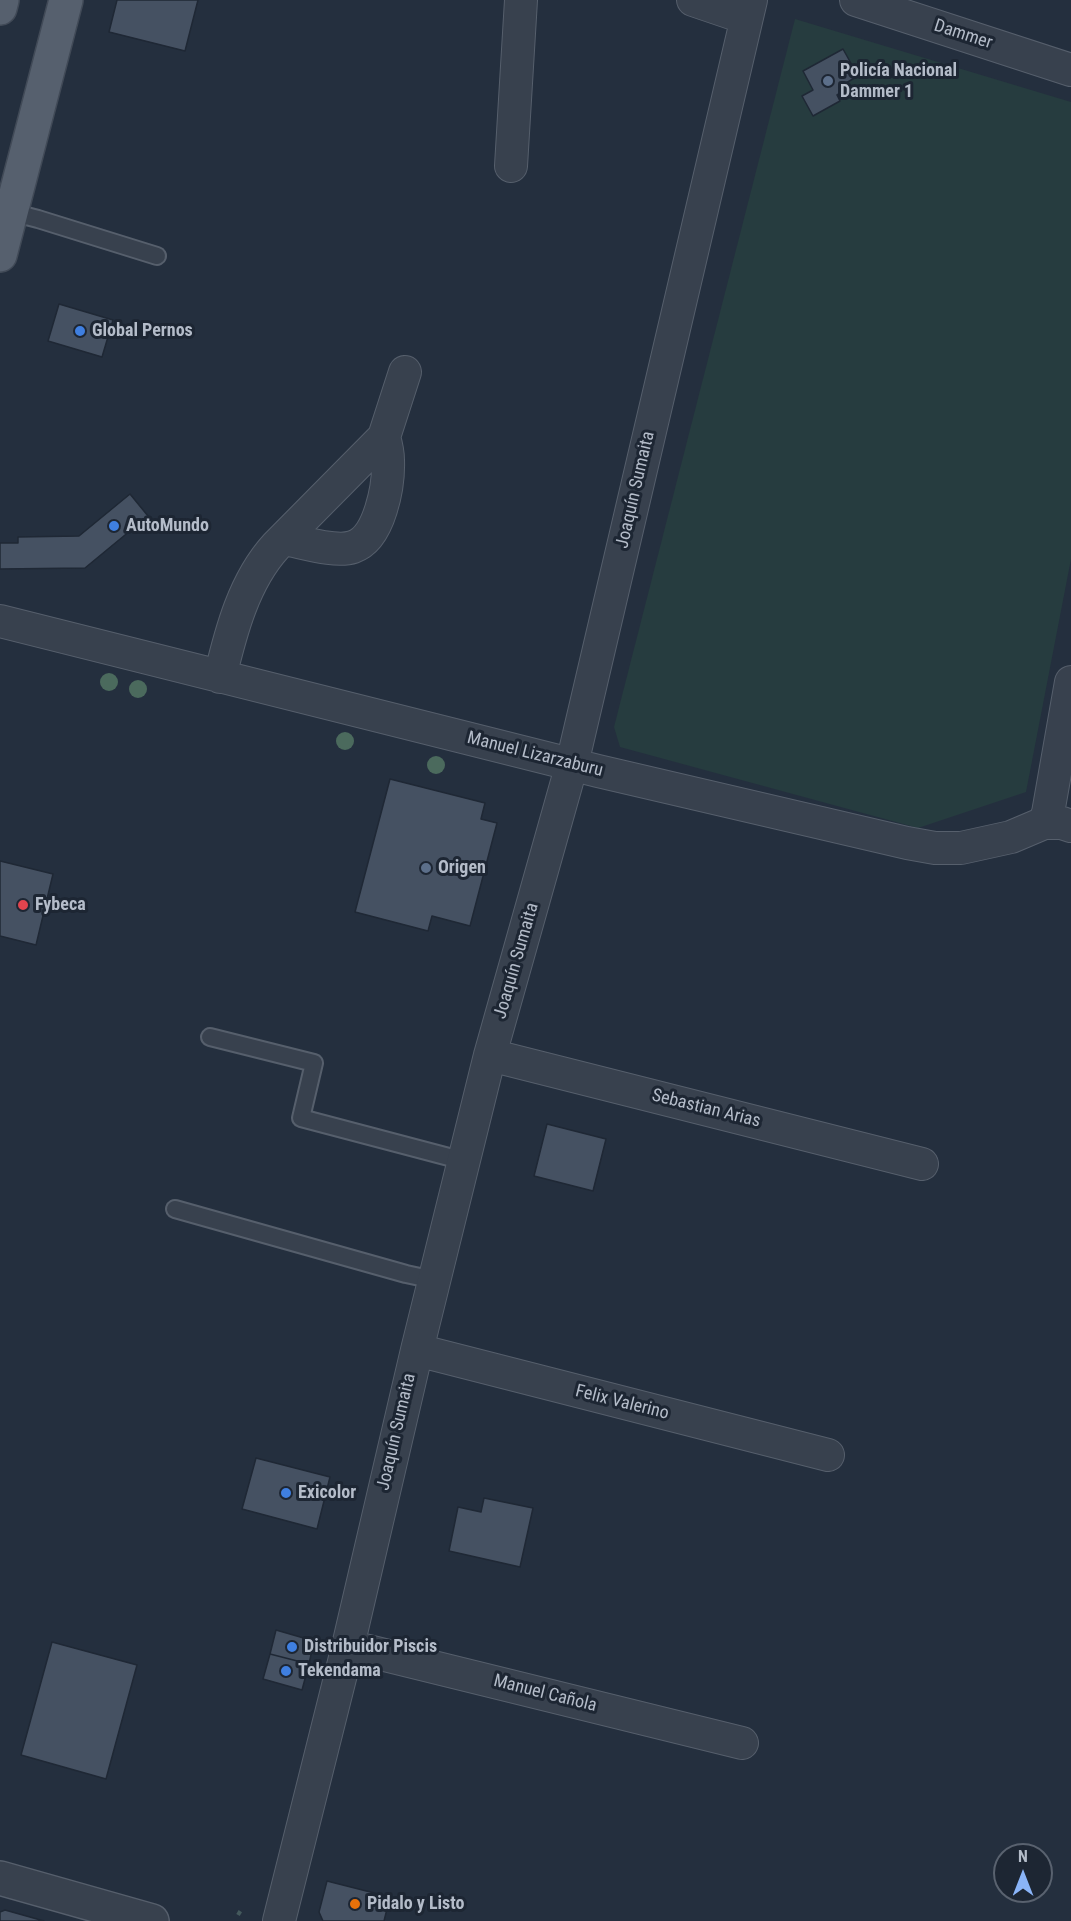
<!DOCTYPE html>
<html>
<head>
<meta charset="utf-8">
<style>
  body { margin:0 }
  #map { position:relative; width:1071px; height:1921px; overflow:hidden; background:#242f3e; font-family:"Roboto Condensed",sans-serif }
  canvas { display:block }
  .north { position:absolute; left:993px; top:1843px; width:60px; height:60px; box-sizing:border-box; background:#1d2633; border:2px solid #59626f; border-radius:50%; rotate:0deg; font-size:16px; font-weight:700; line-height:24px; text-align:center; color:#b4bcc9 }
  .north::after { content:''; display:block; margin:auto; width:21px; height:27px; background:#8ab4f8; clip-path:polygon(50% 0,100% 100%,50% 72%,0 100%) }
</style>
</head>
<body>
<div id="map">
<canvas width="1071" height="1921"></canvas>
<div class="north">N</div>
</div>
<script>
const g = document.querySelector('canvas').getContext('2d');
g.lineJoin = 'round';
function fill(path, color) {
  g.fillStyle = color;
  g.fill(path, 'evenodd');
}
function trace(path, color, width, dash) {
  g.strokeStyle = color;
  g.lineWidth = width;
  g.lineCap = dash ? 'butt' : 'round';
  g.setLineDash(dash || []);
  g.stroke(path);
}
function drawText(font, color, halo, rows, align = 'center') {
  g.font = font + ' "Roboto Condensed",sans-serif';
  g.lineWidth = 6;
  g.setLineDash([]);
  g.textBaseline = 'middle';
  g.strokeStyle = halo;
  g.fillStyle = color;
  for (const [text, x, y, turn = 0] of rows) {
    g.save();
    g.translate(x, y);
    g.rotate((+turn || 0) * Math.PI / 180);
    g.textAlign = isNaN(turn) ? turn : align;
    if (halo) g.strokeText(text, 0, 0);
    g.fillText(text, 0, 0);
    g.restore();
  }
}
const green = new Path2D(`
  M795,19L1071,102V559L1026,792L918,828L620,747L614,727Z`);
const building = new Path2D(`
  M117,0H198L185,51L109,32Z
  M843,49L858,76L839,87L842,92L837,95L840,101L813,116L802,96L813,90L803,71Z
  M59,304L113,320L102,357L48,341Z
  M130,494L148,516L85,568L0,569V543H18V537L79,536Z
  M390,779L485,803L481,819L497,823L470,926L432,916L428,931L355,912Z
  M0,861L53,874L36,945L0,936Z
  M547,1124L606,1139L593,1191L534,1176Z
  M256,1458L330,1477L317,1529L242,1509Z
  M484,1498L533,1508L520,1567L449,1551L458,1507L481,1512Z
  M276,1630L314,1641L309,1664L270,1654Z
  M52,1642L137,1665L106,1779L21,1755Z
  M270,1654L309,1664L302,1690L263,1679Z
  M327,1881L390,1897L384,1921H323L319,1912Z
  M5,1910L44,1921H0V1912Z`);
const path = new Path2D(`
  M238,1915L241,1910`);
const service = new Path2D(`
  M11,212L38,219L157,256
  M210,1037L314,1063L301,1118L464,1161
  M175,1209L406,1274L434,1280`);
const minor = new Path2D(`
  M693,0L746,18
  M856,0L1071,70
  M511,166L521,0
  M284,539C302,542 335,553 353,547C380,538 389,485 388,460C388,452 386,444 384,437
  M0,621L598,771L907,843L935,848H961L1011,837L1044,823H1062L1071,826
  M220,677C231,631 244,581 276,546L384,437L405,372
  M1044,823L1048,813L1071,682
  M490,1055L922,1164
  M417,1350L828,1455
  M348,1646L742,1743
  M279,1921L348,1646L417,1350L490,1055L572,764L751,0`);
const tertiary = new Path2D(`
  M0,1878L152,1921`);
const primary = new Path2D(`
  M0,8L2,0
  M0,255L66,0`);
const trees = [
  [109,682],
  [138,689],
  [345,741],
  [436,765]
];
const markers = [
  [828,81,6,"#5c6f8a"],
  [80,331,6,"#3f7fe0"],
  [114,526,6,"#3f7fe0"],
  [426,868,6,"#5c6f8a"],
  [23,905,6,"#e0444e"],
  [286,1493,6,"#3f7fe0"],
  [292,1647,6,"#3f7fe0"],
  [286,1671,6,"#3f7fe0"],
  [355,1904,6,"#e8710a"]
];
const streetNames = [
  ["Dammer",963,35,18],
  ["Joaquín Sumaita",636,490,-77],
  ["Manuel Lizarzaburu",535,755,14],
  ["Joaquín Sumaita",517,961,-74],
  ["Sebastian Arias",706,1109,14],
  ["Felix Valerino",622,1403,14],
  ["Joaquín Sumaita",397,1432,-77],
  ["Manuel Cañola",545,1694,14]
];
const poiNames = [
  ["Policía Nacional",840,71],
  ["Dammer 1",840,92],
  ["Global Pernos",92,331],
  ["AutoMundo",126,526],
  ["Origen",438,868],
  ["Fybeca",35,905],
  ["Exicolor",298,1493],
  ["Distribuidor Piscis",304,1647],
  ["Tekendama",298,1671],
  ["Pidalo y Listo",367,1904]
];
fill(green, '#263c3f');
fill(building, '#455162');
trace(building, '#1f2835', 1.5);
trace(service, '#565f6c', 20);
trace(minor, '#565f6c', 34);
trace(tertiary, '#565f6c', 36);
trace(primary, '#414a57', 36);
trace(path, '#44595c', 4, [4.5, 4.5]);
trace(service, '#38414e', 16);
trace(minor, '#38414e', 32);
trace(tertiary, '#38414e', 33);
trace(primary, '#56606e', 33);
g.fillStyle = '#4b6a5d';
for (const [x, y] of trees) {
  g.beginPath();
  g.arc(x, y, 9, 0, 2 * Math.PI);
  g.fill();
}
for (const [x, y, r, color] of markers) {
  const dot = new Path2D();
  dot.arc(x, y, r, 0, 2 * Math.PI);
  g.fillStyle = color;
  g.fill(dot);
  trace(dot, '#1d2633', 2);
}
drawText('18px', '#b4bcc9', '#1d2633', streetNames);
drawText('bold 18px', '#b4bcc9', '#1d2633', poiNames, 'left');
</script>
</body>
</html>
